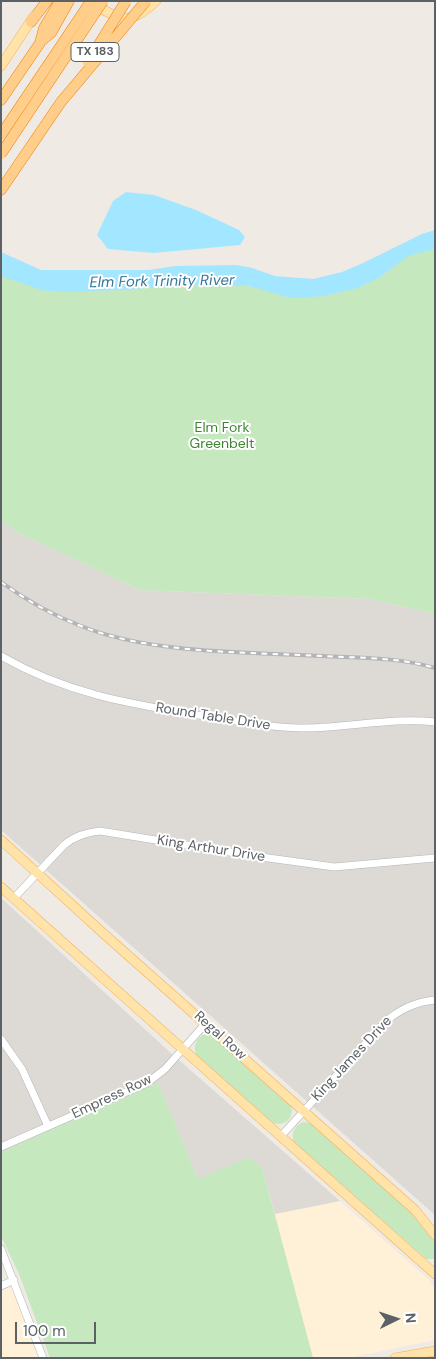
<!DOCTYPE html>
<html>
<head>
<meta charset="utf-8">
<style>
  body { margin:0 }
  #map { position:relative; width:436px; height:1359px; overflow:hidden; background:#efeae3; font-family:"DM Sans",sans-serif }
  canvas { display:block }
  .frame { position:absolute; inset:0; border:2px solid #5b6165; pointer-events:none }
  .north { position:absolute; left:371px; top:1294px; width:50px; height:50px; -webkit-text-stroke:4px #fff; paint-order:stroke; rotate:86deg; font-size:14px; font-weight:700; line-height:20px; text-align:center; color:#5b6165 }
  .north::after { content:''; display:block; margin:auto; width:18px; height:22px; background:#5b6165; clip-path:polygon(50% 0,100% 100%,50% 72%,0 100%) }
  .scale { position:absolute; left:15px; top:1322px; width:81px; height:22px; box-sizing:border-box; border:2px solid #5b6165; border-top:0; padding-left:6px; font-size:15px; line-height:18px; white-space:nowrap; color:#5b6165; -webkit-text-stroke:4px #fff; paint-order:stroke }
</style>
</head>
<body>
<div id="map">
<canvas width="436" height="1359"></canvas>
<div class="frame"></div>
<div class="north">N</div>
<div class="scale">100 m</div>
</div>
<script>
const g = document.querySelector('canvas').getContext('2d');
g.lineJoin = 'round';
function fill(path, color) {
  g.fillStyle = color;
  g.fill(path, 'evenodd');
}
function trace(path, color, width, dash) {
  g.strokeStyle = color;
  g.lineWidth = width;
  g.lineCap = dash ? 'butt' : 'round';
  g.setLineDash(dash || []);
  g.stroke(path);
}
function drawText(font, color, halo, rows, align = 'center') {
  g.font = font + ' "DM Sans",sans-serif';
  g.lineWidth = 4;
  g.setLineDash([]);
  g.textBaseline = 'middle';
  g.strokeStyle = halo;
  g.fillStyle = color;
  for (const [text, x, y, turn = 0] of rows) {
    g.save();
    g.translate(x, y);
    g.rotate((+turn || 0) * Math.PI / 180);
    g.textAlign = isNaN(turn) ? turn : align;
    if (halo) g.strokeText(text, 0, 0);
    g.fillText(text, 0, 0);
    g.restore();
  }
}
const commercial = new Path2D(`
  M340,1201L428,1279L435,1289V1340L349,1358H313L275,1214Z
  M12,1286L39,1358H1V1291Z`);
const industrial = new Path2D(`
  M1,520L17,532L140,590L371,599L435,614V1215L1,830Z
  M1,898L172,1054L340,1201L275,1214L262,1167L198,1179L158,1084L1,1152Z`);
const green = new Path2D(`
  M435,241V614L371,599L140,590L17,532L1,520V265L65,285L236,279L298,291Z
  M205,1034L214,1035L290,1103C296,1116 286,1127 273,1123L196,1055C193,1045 196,1038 205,1034Z
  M158,1083L198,1179L249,1157L262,1167L313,1358H50L19,1274L1,1236V1152Z
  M303,1122L312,1123L403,1203L417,1219L435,1242V1259H426L294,1143C291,1133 294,1126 303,1122Z`);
const water = new Path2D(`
  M126,192L154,195L196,210L239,230L245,237L240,245L154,253L108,249L97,235L113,201Z
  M435,230V249L408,256L380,277L358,288L328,295L305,298H291L249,286L178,285L124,290L64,292L41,290L1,276V252L41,270H149L175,266L237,265L252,268L275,276L313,279L342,272L363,263L422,234Z`);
const minor = new Path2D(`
  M1,656C67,694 131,704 204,716C238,721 271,728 306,728C349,728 392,717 435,722
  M14,898L64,845C75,836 85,833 100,831L254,856L334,867L435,858
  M1,1039L22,1069L48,1126
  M281,1136L386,1021C401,1009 415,1002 435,1000
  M1,1147L147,1083L165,1069L206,1023
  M1,1249L43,1358
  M1,1286L14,1280`);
const major = new Path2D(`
  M94,5C123,20 130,26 156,1
  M1,66L34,16
  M1,840L104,934L415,1210L435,1235
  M1,887L435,1274
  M395,1358L435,1351`);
const highway = new Path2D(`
  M31,22L47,1
  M41,41L51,33L69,1
  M1,100L40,43L44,28L60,1
  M1,190L61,102`);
const rail = new Path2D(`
  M1,582C26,600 52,615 81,626C150,654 247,652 322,656C359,658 398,657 435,668`);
const highwayBridge = new Path2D(`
  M88,62L126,1
  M61,102L146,1
  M1,135L91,1
  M1,154L103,1`);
const shields = [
  [95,52,48]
];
const shieldNames = [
  ["TX 183",95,52]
];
const parkNames = [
  ["Elm Fork",222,428],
  ["Greenbelt",222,444]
];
const streetNames = [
  ["Round Table Drive",213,717,9],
  ["King Arthur Drive",211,849,9],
  ["Regal Row",220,1036,42],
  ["King James Drive",352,1059,-47],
  ["Empress Row",112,1097,-25]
];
const waterNames = [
  ["Elm Fork Trinity River",162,282,-1]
];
fill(commercial, '#fff0d8');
fill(industrial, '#dddad6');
fill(green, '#c6e8bf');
fill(water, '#a3e6ff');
trace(minor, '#b1b6b9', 8);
trace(major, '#f7ae54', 10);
trace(highway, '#f27e00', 11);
trace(minor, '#fff', 7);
trace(major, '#ffe3a8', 9);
trace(highway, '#ffce8a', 10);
trace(rail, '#b3b4b5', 4);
trace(rail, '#fff', 2, [5.5]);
trace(highwayBridge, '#f27e00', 11, []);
trace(highwayBridge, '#ffce8a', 10);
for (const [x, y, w] of shields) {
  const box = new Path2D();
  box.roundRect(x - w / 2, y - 9.5, w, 19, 4);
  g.fillStyle = '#fff';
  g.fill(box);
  trace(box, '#5b6165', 1);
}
drawText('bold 12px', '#5b6165', null, shieldNames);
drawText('14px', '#3c8631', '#fff', parkNames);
drawText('14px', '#5b6165', '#fff', streetNames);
drawText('italic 15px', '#34779a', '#fff', waterNames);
</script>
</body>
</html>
